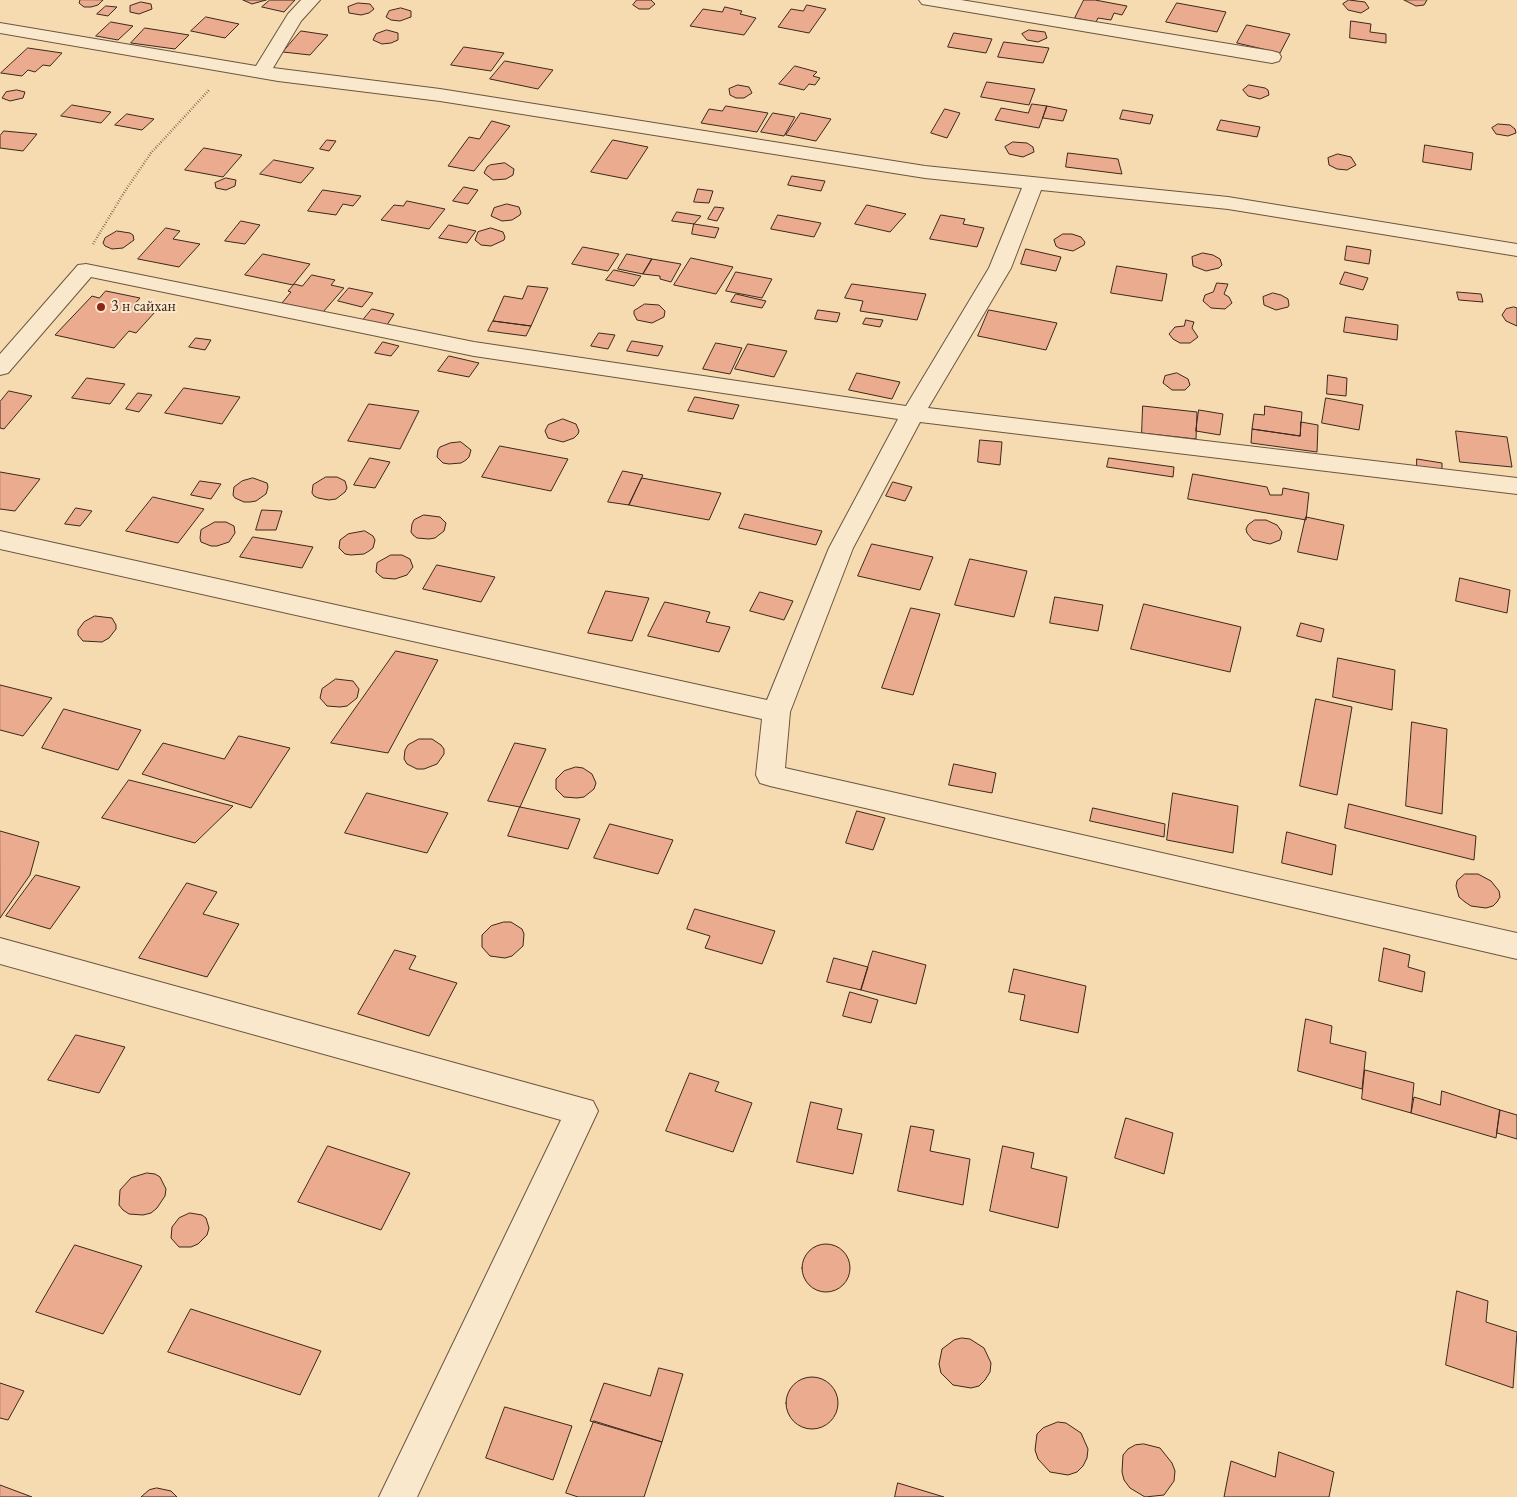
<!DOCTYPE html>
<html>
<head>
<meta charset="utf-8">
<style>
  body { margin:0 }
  canvas { display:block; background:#f6dbb0 }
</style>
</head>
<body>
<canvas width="1517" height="1497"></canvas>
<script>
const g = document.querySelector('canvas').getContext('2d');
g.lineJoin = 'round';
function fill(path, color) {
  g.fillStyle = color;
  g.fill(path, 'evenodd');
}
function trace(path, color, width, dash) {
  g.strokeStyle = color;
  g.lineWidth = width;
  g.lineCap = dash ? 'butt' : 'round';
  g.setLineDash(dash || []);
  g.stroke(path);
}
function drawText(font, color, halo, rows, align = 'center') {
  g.font = font + ' "EB Garamond",serif';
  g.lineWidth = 4;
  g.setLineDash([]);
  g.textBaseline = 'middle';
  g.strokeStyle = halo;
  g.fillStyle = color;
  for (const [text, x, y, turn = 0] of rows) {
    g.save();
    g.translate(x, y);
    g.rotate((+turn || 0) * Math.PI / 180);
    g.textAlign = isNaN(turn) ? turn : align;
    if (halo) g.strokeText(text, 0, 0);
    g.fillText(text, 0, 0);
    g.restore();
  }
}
const building = new Path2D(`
  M103,0L98,5L91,7H84L79,3L80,0Z
  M266,0L252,4L243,0Z
  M270,0H295L284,12L262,7Z
  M637,0H651L655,4L649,9H639L633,5Z
  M1084,0H1095L1127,6L1122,15L1114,13L1111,20L1098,18L1096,22L1075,18Z
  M1349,0L1365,2L1369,8L1361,13L1348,10L1343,4Z
  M1427,0L1424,5L1416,6L1404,0Z
  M141,2L151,4L152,9L139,14L130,12V6Z
  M358,3L370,4L374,9L369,13L361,15L349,13L348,7Z
  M1177,3L1226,12L1217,32L1166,22Z
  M807,5L826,9L809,33L778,27L791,9L803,11Z
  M106,6L117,7L108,16L97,14Z
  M725,7L742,11L740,14L756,18L744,35L690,26L703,9L722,12Z
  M401,8L411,11V17L400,21L391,20L386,17L389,11Z
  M206,17L239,24L225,38L191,31Z
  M1351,21L1371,24L1370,32L1386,34V43L1350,38Z
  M111,22L133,26L118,40L96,36Z
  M1247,25L1290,34L1280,53L1237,43Z
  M145,28L189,35L175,49L131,43Z
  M387,30L398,33V40L391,43L382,44L373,40L376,34Z
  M1029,30L1045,32L1047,38L1038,42L1027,40L1022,34Z
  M301,31L328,35L310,55L283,52Z
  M954,33L992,39L986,53L948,47Z
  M1004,42L1049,48L1043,63L998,57Z
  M464,47L504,53L491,71L451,65Z
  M28,48L62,53L50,66L43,65L35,72L28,70L22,76L1,73Z
  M505,61L553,70L538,89L490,79Z
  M795,66L817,72L813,76L820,78L815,85L809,84L804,90L779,84Z
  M987,82L1035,89L1029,105L981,97Z
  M738,85L749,87L752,93L744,98H736L730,95L729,89Z
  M1249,85L1265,88L1268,90L1269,95L1260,99L1248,96L1243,90Z
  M17,90L25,92L23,98L10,101L2,98L6,92Z
  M1032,104L1047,106L1039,128L995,120L1001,108L1028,113Z
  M72,105L111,112L101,123L61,116Z
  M726,106L768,113L757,132L701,123L709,109L722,111Z
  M1047,106L1067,110L1063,121L1043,118Z
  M945,109L960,113L947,138L931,133Z
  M1123,110L1153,115L1150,124L1120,119Z
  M773,113L795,117L784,136L761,132Z
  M801,113L831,119L816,141L786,135Z
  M127,114L154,119L142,130L115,125Z
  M1221,120L1260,127L1257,137L1217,130Z
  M492,121L510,126L474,171L448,166L469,137L479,139Z
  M1498,124L1510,125L1515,129L1516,133L1508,136L1496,134L1492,128Z
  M4,131L37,134L23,151L0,148V136Z
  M327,140L336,141L329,151L320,149Z
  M613,140L648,147L627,179L591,172Z
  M1013,142L1027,143L1033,147L1034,152L1023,157L1009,154L1005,147Z
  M1425,145L1473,153L1471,170L1423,162Z
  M204,148L242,155L223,177L185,170Z
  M1068,153L1118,159L1122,174L1066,167Z
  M1338,154L1351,157L1356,165L1347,170L1337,169L1329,165L1328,158Z
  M274,160L314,168L301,183L260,174Z
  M505,163L514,169L513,175L506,179L493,180L484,173L487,167L490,165Z
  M792,176L825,181L821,191L788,185Z
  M226,178L236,180L235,186L226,190L216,188L215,183Z
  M464,187L478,190L468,204L453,201Z
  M698,189L713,191L709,203L694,202Z
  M323,190L361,196L353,206L343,204L336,215L308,211Z
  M407,201L445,209L429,229L381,220L394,205L403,206Z
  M507,204L519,207L521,213L520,215L512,220L502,221L491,216L494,208Z
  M867,205L906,214L890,232L855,224Z
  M715,207L724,208L717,221L708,219Z
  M677,212L701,216L694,224L672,221Z
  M778,215L821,223L814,237L771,229Z
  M941,215L965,219L963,224L984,228L977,247L930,239Z
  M241,221L260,225L245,244L225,241Z
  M694,224L719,228L715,238L692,234Z
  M449,225L476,231L467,243L439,238Z
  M166,228L180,231L173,239L200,244L179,267L138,259Z
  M491,228L503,232L505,237L504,240L491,246L481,245L475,240L478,232Z
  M117,231L130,233L133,235L134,240L123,248L112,249L105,246L103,243L105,238Z
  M1063,234H1072L1081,237L1085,242L1084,245L1073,251L1059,248L1056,246L1054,240Z
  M1347,246L1371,250L1369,264L1345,260Z
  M583,247L619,254L608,271L572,264Z
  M1026,249L1061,257L1056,271L1021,264Z
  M1203,253L1213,255L1220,259L1222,265L1219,268L1206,271L1193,266L1192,257Z
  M263,254L310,264L293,285L245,275Z
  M627,254L652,259L643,274L618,269Z
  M691,258L733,267L716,294L674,285Z
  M652,259L681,264L671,282L660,279V276L643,274Z
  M1117,266L1167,274L1162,301L1111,293Z
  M614,270L641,276L634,286L606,280Z
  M736,272L772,279L762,298L726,291Z
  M1345,272L1368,278L1363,290L1340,284Z
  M312,275L335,280L331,285L344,288L323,312L282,303L291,292L288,291L294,284L302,286Z
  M1217,283L1228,284L1224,294L1229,297L1232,303L1225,309L1211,308L1203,301L1205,295L1213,292Z
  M852,284L926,294L917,320L860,311L863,301L845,298Z
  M528,286L548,288L531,326L493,321L504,296L522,299Z
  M349,288L373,293L362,307L338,301Z
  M106,291L140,298L132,307L155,312L136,333L129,331L114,348L55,335L92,296L99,298Z
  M1457,292L1481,294L1483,302L1459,300Z
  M1273,293L1281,295L1288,299L1289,305L1288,307L1276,310L1264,305L1263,297Z
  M736,294L766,301L762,308L731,302Z
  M645,304L659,305L665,311L664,317L652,323L637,320L634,314V311Z
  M1514,307L1517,308V326L1506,321L1502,315L1506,309Z
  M372,309L394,314L387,325L363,320Z
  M818,310L840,313L837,322L815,319Z
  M989,310L1057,323L1046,350L978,336Z
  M1346,317L1398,325L1397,340L1344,332Z
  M866,318L883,320L880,327L863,324Z
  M1186,320L1194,322L1192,328L1198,337L1190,343H1180L1173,339L1169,334L1175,327L1184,326Z
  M493,321L531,326L526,336L488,331Z
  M599,333L615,335L608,349L591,346Z
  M196,338L211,340L205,350L189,347Z
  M632,341L663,346L658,356L627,351Z
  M383,342L399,346L391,356L375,353Z
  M716,343L742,348L730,374L703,369Z
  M748,344L787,351L774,377L735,369Z
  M449,356L479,363L469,377L438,371Z
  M857,373L900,382L892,399L849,390Z
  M1177,373L1188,379L1190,385L1185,390H1172L1163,383L1165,376Z
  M1328,375L1347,378L1346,396L1327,394Z
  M87,378L125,384L110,404L72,398Z
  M184,388L240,397L222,424L165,413Z
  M9,391L32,396L4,429L0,428V402Z
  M138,393L152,395L139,412L126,409Z
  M695,397L739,405L733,419L688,411Z
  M1326,398L1363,405L1359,430L1322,423Z
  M369,404L419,411L400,449L348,441Z
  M1143,406L1197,412L1196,439L1142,433Z
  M1265,406L1302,412L1300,436L1252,429L1254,414L1264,415Z
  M1199,410L1223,414L1220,435L1196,431Z
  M563,419L576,424L579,431L578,434L574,438L563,442L548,438L545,431L548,425Z
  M1301,422L1318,425L1317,452L1251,443L1252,429L1300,436Z
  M1456,431L1507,437L1512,467L1460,462Z
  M980,440L1002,442L1000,465L978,462Z
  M461,442L471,450L469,457L466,460L461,463L449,464L443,463L437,457L438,450L440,447L450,443Z
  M500,446L505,447L568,459L551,491L482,477Z
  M370,458L390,462L375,488L354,485Z
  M1109,458L1174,467L1173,477L1107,467Z
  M1417,459L1442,463V475L1417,471Z
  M623,471L643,475L629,505L608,502Z
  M0,472L40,479L15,511L0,509Z
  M1193,474L1267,487L1270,495H1282L1283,488L1309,493L1306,520L1188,499Z
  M326,477H337L345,481L347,488L345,492L336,499L329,500L318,498L314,496L312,493L313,485Z
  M253,478L267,483L268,487L266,494L256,501L250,502H244L235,498L233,495L234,487L242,481Z
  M642,478L721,493L709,520L629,505Z
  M200,481L221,484L211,499L191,495Z
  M893,482L912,487L905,501L886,496Z
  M153,497L204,509L178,543L126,531Z
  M76,508L92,511L80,526L65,524Z
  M262,510L282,511L276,530H256Z
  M745,514L822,531L816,545L739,528Z
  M424,515L440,517L446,523L444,531L435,538L429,539L417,538L413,535L411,532L412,524L414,520Z
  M1306,517L1344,525L1337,560L1298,552Z
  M1255,520H1266L1277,525L1282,532L1280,540L1270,544L1253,540L1247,533L1246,529L1248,525Z
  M215,522H226L234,526L235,533L229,542L217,546H211L201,542L200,538L201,530Z
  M365,531L373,536L375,540L373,548L369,551L364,554L351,555L345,554L339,548L340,540L348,534Z
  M253,537L313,547L302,568L240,557Z
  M872,544L933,557L920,590L858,576Z
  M391,555H402L410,559L413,567L407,575L395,579L383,578L379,575L376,572L377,563Z
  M970,559L1027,571L1014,617L955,605Z
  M437,565L495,577L481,602L423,589Z
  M1460,578L1510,590L1507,613L1456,601Z
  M606,591L649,598L632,641L588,633Z
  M760,592L793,601L784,620L750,611Z
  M1055,597L1103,605L1098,631L1050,623Z
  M665,602L710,612L706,622L730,627L719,652L648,636Z
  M1144,604L1241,627L1230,672L1131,649Z
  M911,608L940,614L913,695L882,688Z
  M95,616L112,618L116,625V629L109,638L102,642L83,641L78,635V630L84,622Z
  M1301,623L1324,629L1321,642L1297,636Z
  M396,651L438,660L388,753L331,743Z
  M1338,658L1395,670L1392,710L1333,697Z
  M336,679L353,681L359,689L357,698L347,706L340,707L327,706L320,698L322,689Z
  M0,685L52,698L23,736L0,730Z
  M1316,699L1352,707L1337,795L1300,786Z
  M64,709L141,730L118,770L42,748Z
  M1412,722L1447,729L1442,814L1406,806Z
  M239,736L290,748L251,808L142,774L163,743L224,759Z
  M419,739H432L441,745L444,749V754L437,764L424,769H417L407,764L404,759L405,750L408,745Z
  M515,743L546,749L520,807L488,801Z
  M954,764L996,773L992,793L949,785Z
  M576,767L583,768L592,774L596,783L594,789L584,797L577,798L564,797L556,789V779L564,771Z
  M129,780L233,806L195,843L102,818Z
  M367,793L448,813L427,853L345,833Z
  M1173,793L1238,806L1233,853L1167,840Z
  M1349,804L1476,836L1474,860L1345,828Z
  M520,807L580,819L568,849L508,836Z
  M1093,808L1165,824L1164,837L1090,821Z
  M857,811L885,818L873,850L846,843Z
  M610,824L673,840L658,874L594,858Z
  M0,831L39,842L30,875L0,918Z
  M1287,832L1336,845L1332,875L1282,863Z
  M1465,874H1478L1491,881L1499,891L1500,897L1497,902L1493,906L1486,908L1471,906L1465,902L1459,897L1456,886L1457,881Z
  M36,875L80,887L50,929L6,916Z
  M187,883L217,892L203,914L239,924L207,977L139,958Z
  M695,909L775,931L762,964L705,948L710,936L687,929Z
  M504,922H511L522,929L524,934L523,946L512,956L505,958L490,956L482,947V935L491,926Z
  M1384,948L1410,955L1408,967L1425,972L1422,992L1379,981Z
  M395,950L416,956L409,969L457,983L429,1036L358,1014Z
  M873,951L926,965L916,1004L861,990Z
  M834,958L868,967L861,990L827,982Z
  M1014,969L1086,986L1078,1033L1020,1020L1025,995L1009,992Z
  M850,992L878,1000L871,1023L843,1016Z
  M1306,1019L1332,1026L1330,1043L1366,1052L1362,1089L1298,1071Z
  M76,1035L125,1047L99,1093L48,1080Z
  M1365,1070L1414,1083L1411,1113L1362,1099Z
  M690,1073L719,1082L715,1091L752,1103L733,1152L666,1131Z
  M1442,1091L1500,1110L1496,1138L1411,1113L1414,1097L1440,1105Z
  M811,1102L842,1109L837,1129L862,1134L853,1174L797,1162Z
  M1500,1110L1517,1115V1139L1497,1133Z
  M1126,1118L1173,1133L1164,1174L1115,1158Z
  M911,1126L934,1130L930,1151L970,1159L963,1205L898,1191Z
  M328,1146L410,1173L381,1230L298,1202Z
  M1003,1146L1034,1153L1031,1168L1067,1177L1058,1228L990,1211Z
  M147,1173L155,1174L160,1177L166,1189L165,1196L157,1208L151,1213L143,1215L129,1214L123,1210L119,1205L120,1190L131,1178Z
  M190,1213L202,1215L206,1218L209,1228L207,1235L198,1244L191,1247H179L171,1238L172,1227L179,1218Z
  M802 1268a24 24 0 1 1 48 0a24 24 0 1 1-48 0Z
  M75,1245L142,1266L103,1334L36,1312Z
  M1457,1291L1488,1301L1486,1322L1517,1332L1513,1388L1446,1365Z
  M191,1309L321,1351L300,1395L168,1352Z
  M962,1338L970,1339L984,1348L991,1363L990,1372L985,1380L979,1386L971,1388L953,1385L941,1373L939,1364L942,1349L954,1340Z
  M659,1368L683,1374L662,1442L590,1421L604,1383L650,1396Z
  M786 1403a26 26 0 1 1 52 0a26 26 0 1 1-52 0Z
  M0,1383L24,1391L8,1420L0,1418Z
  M505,1407L572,1426L553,1480L486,1458Z
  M594,1421L662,1442L644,1497H578L566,1493Z
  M1058,1422L1066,1423L1081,1433L1088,1449L1087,1458L1083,1466L1077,1472L1068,1475L1050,1472L1038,1459L1035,1450L1037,1434L1043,1428Z
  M1144,1444L1160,1448L1172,1463L1175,1471L1174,1481L1164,1495L1145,1497L1130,1488L1124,1480L1122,1472L1123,1455L1128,1449L1135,1445Z
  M1279,1452L1334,1472L1329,1497H1224L1231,1461L1275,1477Z
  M898,1483L944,1497H895Z
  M0,1485L32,1497H0Z
  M157,1488L171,1491L177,1497H141L149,1490Z`);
const path = new Path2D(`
  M93,244L125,191L151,153L209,90`);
const minor = new Path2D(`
  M301,0H320L301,21L273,68L440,89L925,166L1228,197L1517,244V256L1228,209L1041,190L1011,268L928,408L1517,478V494L920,422L853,548L790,712L785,768L1517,933V959L770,786L760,783L756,775L762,719L0,549V531L767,700L829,548L898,419L474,356L91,277L8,373L0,375V354L78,265L86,264L474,342L906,406L989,268L1022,188L925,178L440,101L278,81L0,33V23L256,66L288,14Z
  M919,0H961L1272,51L1279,53L1281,57L1279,61L1272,63L928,5L922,4Z
  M0,938L593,1101L598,1111L417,1497H379L561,1120L0,964Z`);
const markers = [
  [101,307,5,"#8f2418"]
];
const farPoinames = [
  ["3 н сайхан",111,307]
];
fill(building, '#ebab8f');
trace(building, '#3d281c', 1);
trace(minor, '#6b5541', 2);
trace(path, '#3d281c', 2.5, [0.5, 2]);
fill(minor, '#f9e8cc');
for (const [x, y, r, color] of markers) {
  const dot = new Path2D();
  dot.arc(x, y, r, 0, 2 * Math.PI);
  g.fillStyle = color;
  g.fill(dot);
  trace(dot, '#f9e8cc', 2);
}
drawText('16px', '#3d281c', '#f9e8cc', farPoinames, 'left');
</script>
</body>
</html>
